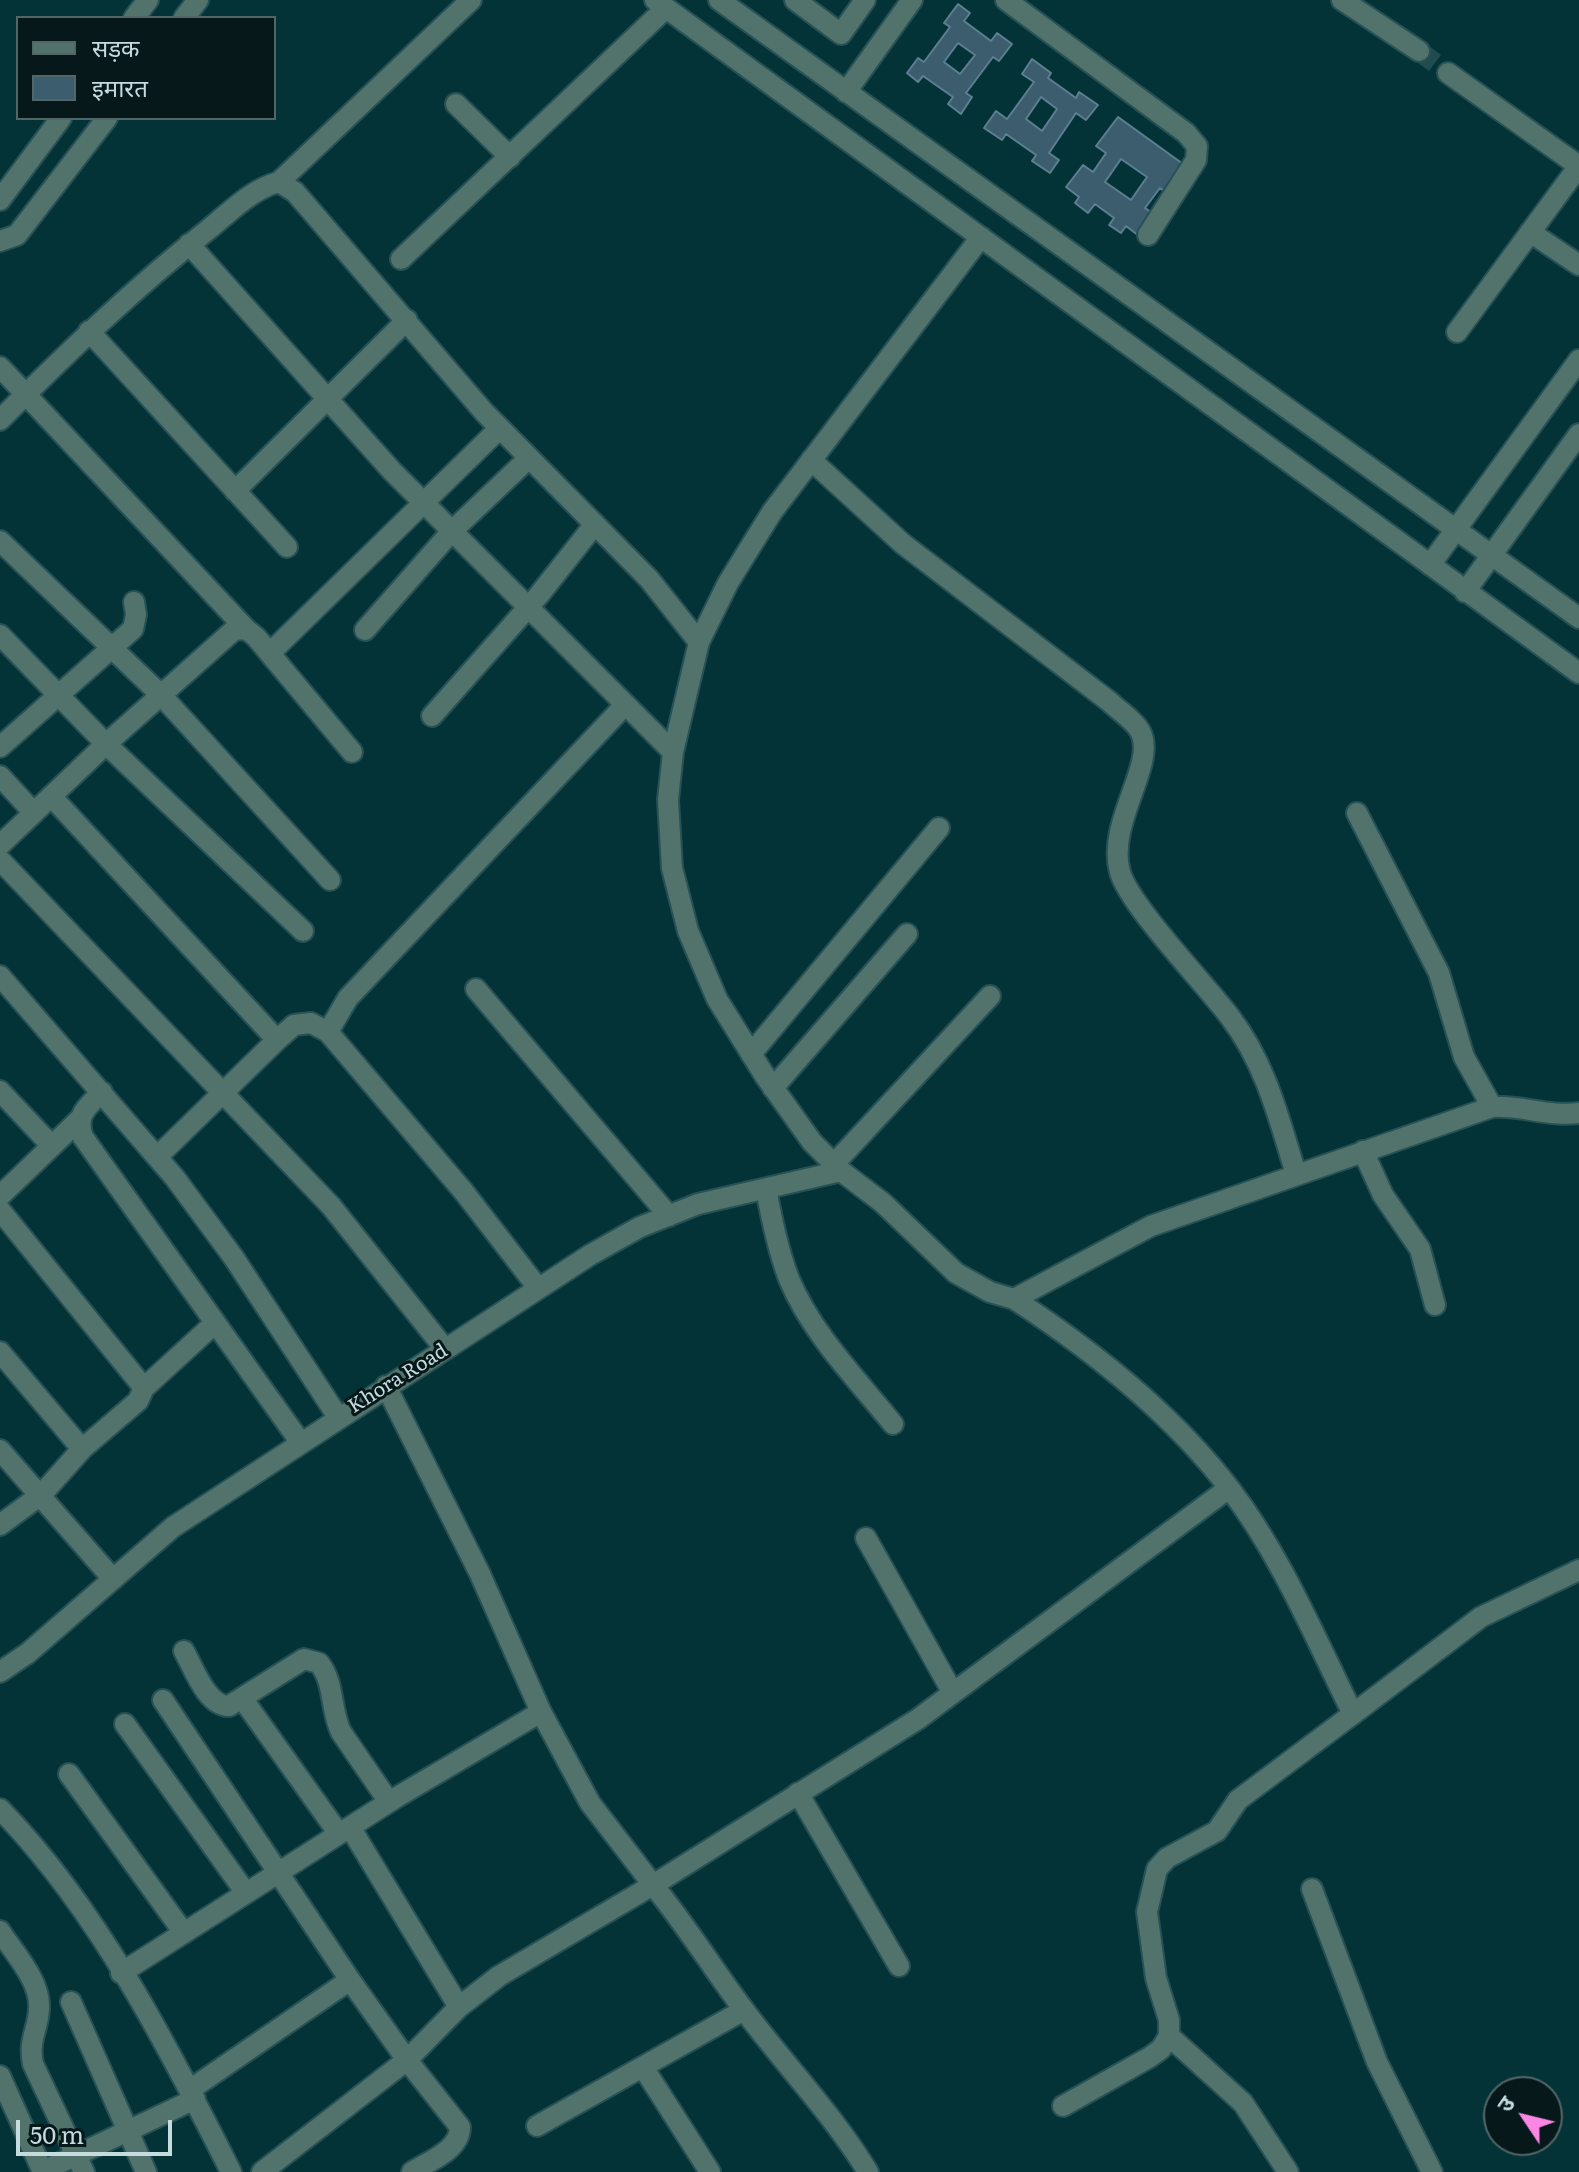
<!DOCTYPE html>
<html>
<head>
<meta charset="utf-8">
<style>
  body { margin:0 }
  #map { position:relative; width:1579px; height:2172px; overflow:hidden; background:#033337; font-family:Literata,"Noto Sans Devanagari",serif }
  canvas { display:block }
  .legend { position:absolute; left:16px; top:16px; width:260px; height:104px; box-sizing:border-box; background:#06181a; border:2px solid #526668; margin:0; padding:10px 14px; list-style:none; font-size:24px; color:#c5dbdd }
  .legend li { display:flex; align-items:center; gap:16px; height:40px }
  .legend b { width:40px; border:2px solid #526668 }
  .north { position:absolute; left:1483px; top:2076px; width:80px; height:80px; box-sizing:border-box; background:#06181a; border:2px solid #526668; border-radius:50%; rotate:305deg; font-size:22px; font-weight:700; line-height:32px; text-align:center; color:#c5dbdd }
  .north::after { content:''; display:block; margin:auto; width:28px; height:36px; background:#fc86e4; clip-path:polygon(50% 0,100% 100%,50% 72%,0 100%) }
  .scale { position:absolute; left:16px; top:2120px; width:156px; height:36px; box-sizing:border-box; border:4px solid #c5dbdd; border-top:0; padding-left:10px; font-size:24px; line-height:28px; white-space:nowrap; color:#c5dbdd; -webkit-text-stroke:6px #06181a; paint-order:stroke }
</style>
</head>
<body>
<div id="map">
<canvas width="1579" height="2172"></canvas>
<ul class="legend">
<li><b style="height:10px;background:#51736b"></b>सड़क</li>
<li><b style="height:22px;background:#3b5d6e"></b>इमारत</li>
</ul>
<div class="north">उ</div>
<div class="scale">50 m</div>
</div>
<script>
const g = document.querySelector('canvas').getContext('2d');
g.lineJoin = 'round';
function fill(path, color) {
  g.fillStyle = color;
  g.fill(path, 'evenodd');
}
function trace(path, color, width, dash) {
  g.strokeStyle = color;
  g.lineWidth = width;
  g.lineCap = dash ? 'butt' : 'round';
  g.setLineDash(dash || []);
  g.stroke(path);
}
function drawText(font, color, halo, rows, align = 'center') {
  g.font = font + ' Literata,serif';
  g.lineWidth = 6;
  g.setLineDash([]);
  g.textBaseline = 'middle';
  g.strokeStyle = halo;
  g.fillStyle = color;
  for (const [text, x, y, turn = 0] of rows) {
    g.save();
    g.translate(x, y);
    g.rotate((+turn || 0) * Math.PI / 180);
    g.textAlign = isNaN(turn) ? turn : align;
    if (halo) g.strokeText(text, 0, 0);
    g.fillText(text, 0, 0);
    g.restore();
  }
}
const building = new Path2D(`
  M958,4L970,13L964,21L991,41L997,33L1012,44L999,61L993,57L966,93L972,97L961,114L948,104L953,97L923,76L918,82L907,73L918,58L924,62L950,27L944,23ZM958,43L975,55L960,74L944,62Z
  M1032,59L1051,73L1048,78L1076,98L1079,92L1098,105L1086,120L1076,113L1049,153L1059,160L1050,173L1032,161L1036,155L1006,134L1002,140L984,128L996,111L1007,119L1034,82L1022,74ZM1041,97L1057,109L1042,131L1026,119Z
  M1118,117L1190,169L1170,196L1160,188L1145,208L1155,215L1139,236L1126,226L1121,233L1109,225L1114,218L1095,204L1088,213L1075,203L1079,197L1066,187L1083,165L1093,172L1106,153L1096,146ZM1121,159L1147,177L1131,200L1105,182Z`);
const minorTunnel = new Path2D(`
  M1419,51L1448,73`);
const minor = new Path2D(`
  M655,0L1579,673
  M719,0L1579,618
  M795,0L841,34L865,0
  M1006,0L1186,133L1197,146L1196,160L1148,235
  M1342,0L1419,51
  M134,18L148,0
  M184,18L198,0
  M1448,73L1579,166L1457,332
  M846,92L912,0
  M456,104L510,157
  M279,182L295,192L484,412L649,579L699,642
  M0,200L61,118
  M1530,232L1579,265
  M981,237L772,512L728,583L699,642L673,752L668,800L672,868L688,931L717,999L765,1076L812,1142L841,1171L883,1203L956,1273L990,1292L1014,1299L1151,1226L1492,1107C1521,1105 1549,1117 1579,1113
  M0,241L17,235L107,118
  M189,244L392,471L673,752
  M401,259L666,8
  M89,331L287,547
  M0,367L246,629
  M0,420C67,353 134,288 209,229C231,211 252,189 279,182L471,0
  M811,460L903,544L1110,702C1119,711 1134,720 1140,731C1158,763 1106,822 1120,872C1129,905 1206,985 1230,1017C1266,1064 1279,1119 1296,1174
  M235,491L407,320
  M0,541L161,695L330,880
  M1430,565L1579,360
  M1465,592L1579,434
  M365,630L451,532L529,458
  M0,635L106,744L303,931
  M270,653L500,428
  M432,716L539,595L595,524
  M0,747L133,629L136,615L134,602
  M0,776L34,813
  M51,796L277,1040
  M1357,813L1439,973L1464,1057L1492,1107
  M0,845L106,744L234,630L246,629L256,637L352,752
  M0,860L331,1206L445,1349
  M0,976L175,1178L234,1258L338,1417
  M476,989L669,1216
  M328,1032L348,998L625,705
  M751,1054L939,828
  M773,1088L907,934
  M0,1091L50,1144
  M102,1092C87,1107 75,1115 83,1137L301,1443
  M1363,1151L1383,1195L1420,1249L1435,1305
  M157,1157L277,1040L294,1025L311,1023L328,1032L464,1192L538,1288
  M834,1164L990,996
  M766,1189C772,1220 778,1250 789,1279C812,1334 856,1378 893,1424
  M0,1196L80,1119
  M0,1210L144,1388
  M1014,1299C1092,1350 1173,1415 1230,1489C1282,1557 1315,1638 1353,1714L1481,1617L1579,1570
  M0,1352L82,1449
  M386,1386L480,1574L541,1712L590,1803L653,1885L918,1719L1229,1488
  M0,1450L113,1579
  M0,1525L42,1494L82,1449L138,1401L144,1388L215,1323
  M866,1538L953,1693
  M184,1651C194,1669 207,1706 229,1706L304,1659L319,1663C335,1683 330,1709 341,1732L389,1802
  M0,1672L28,1653L173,1527L590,1255L640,1227L698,1204L841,1171
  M242,1698L339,1834
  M163,1700L350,1980
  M125,1724L246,1893
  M69,1774L184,1933
  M798,1793L899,1966
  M0,1809C98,1909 169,2048 231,2172
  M350,1827L459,2007
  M1312,1889L1377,2062L1432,2172
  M0,1931C14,1953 41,1981 39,2009C38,2030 28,2040 33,2064L84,2172
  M121,1973L397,1797L541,1712
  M71,2002L146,2172
  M1169,2036L1243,2103L1288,2172
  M643,2067L710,2172
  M0,2076L43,2172
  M191,2089L350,1980L407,2060L459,2007L499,1976L653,1885C686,1925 713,1969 744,2010C785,2065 832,2113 868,2172
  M1063,2106L1150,2057L1161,2049L1169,2036V2020L1156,1978L1147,1912L1157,1869L1167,1858L1217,1831L1238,1800L1353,1714
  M537,2126L744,2010
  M43,2171L195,2099
  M262,2172L407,2060L460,2127C460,2150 429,2161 412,2172`);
const streetNames = [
  ["Khora Road",398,1379,-32]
];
fill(building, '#3b5d6e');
trace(building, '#5c7f91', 2);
trace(minorTunnel, '#204c50', 20, [20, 10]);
trace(minor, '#265155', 24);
trace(minor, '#51736b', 20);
drawText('20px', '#c5dbdd', '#06181a', streetNames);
</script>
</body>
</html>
